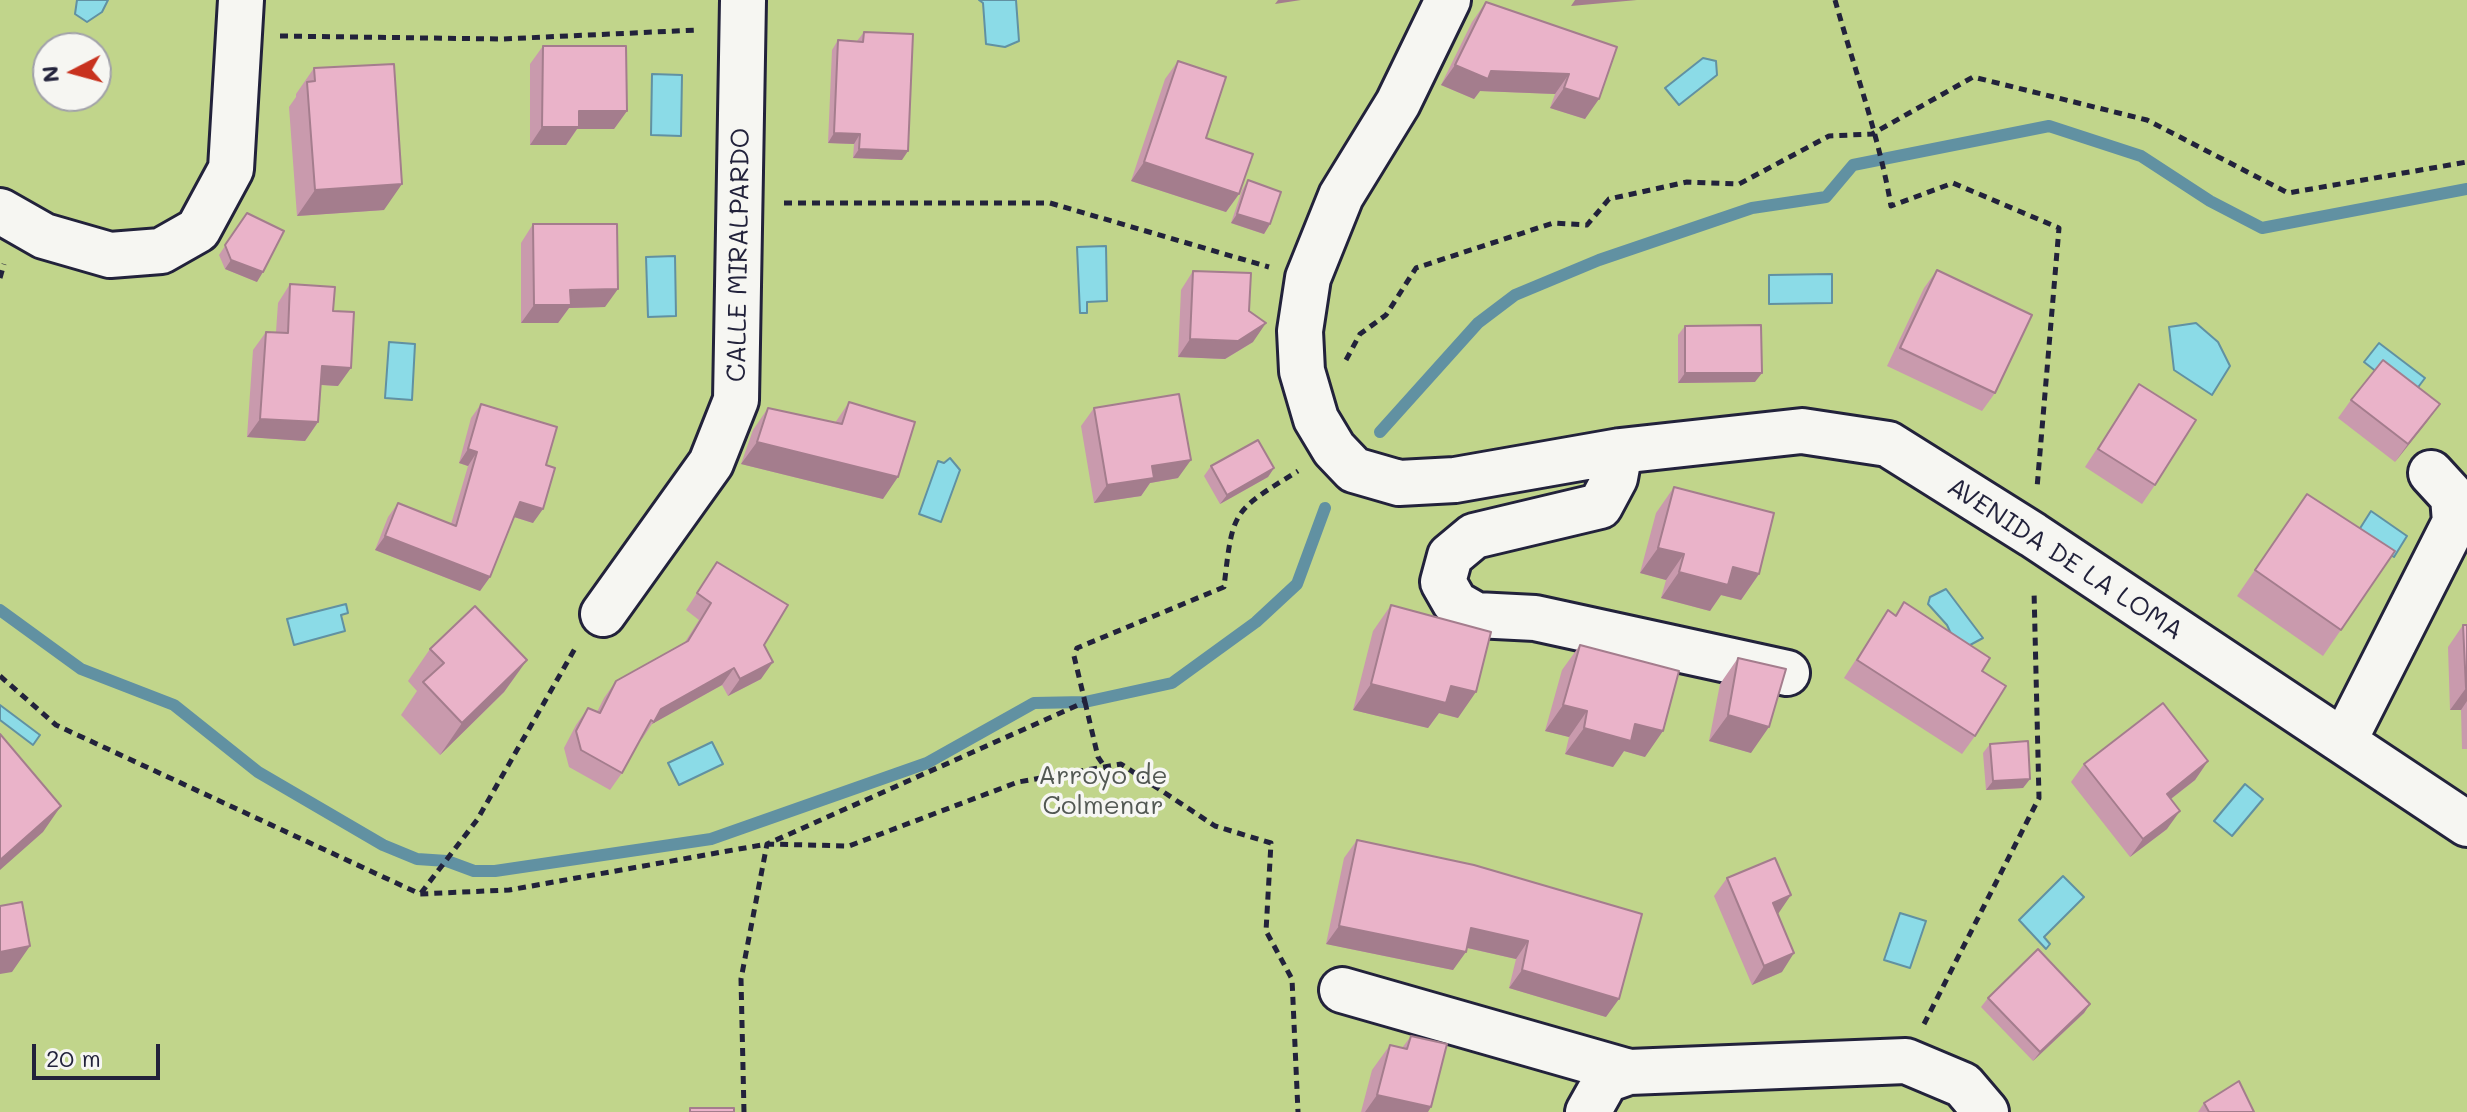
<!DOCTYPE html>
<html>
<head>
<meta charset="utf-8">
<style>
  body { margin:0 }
  #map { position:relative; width:2467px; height:1112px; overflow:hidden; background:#f6f6f2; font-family:Mali,sans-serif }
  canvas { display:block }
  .north { position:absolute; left:32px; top:32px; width:80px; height:80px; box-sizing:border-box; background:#f6f6f2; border:2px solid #a1a1a9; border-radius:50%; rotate:264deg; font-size:22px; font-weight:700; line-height:32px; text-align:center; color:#22223b }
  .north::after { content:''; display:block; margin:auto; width:28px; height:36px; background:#c8321e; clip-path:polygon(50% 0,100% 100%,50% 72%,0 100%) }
  .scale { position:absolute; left:32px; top:1044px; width:128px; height:36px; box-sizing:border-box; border:4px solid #22223b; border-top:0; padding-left:10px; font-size:24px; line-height:28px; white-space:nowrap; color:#22223b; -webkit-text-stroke:6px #f6f6f2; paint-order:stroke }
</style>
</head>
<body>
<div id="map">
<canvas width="2467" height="1112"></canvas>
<div class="north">N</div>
<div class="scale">20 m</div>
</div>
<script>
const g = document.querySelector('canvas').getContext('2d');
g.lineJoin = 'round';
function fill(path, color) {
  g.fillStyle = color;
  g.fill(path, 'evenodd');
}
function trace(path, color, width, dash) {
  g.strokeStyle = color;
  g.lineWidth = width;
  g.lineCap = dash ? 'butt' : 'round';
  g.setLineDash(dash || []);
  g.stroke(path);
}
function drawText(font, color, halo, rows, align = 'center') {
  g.font = font + ' Mali,sans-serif';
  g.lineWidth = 7;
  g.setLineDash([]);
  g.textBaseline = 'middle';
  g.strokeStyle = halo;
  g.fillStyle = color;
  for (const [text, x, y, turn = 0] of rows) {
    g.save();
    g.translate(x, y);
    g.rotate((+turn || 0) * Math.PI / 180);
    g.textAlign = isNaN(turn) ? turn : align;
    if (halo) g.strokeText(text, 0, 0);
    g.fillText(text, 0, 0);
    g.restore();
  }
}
const green = new Path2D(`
  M0,0H2467V1112H0ZM48,48H96V96H48Z`);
const water = new Path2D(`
  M77,0H108L102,12L87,22L75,14Z
  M979,0H1016L1019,41L1005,47L986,44L983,3Z
  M1703,58L1716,61L1717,75L1679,105L1665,88Z
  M652,74L682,75L681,136L651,135Z
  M1106,246L1107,301L1087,302V313H1080L1077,247Z
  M675,256L676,316L648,317L646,257Z
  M1832,274V303L1769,304V275Z
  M2196,323L2218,342L2230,366L2212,395L2174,370L2169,327Z
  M389,342L415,344L412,400L385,398Z
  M2379,343L2425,378L2410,398L2364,362Z
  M950,458L960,470L941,522L919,514L938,461L944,463Z
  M2371,511L2407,536L2394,557L2369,541H2352Z
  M1946,589L1983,638L1959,651L1947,625L1928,604L1930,597Z
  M346,604L348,613L341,615L345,631L294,645L287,619Z
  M0,705L40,735L33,745L0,720Z
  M712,742L723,764L679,785L668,763Z
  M2245,784L2263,799L2232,836L2214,821Z
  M2063,876L2084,897L2044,937L2050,944L2046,949L2019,920Z
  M1900,913L1926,921L1910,968L1884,960Z`);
const stream = new Path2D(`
  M1380,432L1478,323L1515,295L1599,260L1752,208L1826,197L1853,165L2049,126L2141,156L2210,201L2262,228L2467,189
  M0,610L81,669L174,705L258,772L383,845L417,859L447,861L474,871H495L711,839L927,763L1034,703L1085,702L1172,683L1256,622L1297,584L1325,508`);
const path = new Path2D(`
  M1835,0C1854,68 1879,136 1891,206L1953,183L2059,228L2037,488
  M280,36L502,39L698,30
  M784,203H1050L1269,267
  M0,278L4,264
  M1346,360L1360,334L1386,315L1416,268L1553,223L1587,225L1609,199L1687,182L1739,184L1829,136L1872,134L1973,77L2147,120L2288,193L2467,162
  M0,676L56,725L420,894L509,890L767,844L849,846L1018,782L1121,764L1215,826L1271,843L1266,931L1292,979L1298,1112
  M1085,702L1098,757L1106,769
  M421,893L477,820L577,645
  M1924,1024L2039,798L2034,590
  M744,1112L741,979L767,844L1085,702L1074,656L1077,648L1224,587C1233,509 1232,512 1298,471`);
const minor = new Path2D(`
  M1448,0L1398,103L1341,196L1308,278L1300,331L1302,371L1316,419L1334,449L1354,470L1399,483L1455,480L1620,451L1802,431L1888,444L2033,535L2467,824
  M0,211L44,236L110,255L161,251L198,230L231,169L241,0
  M1620,451L1615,478L1600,506L1474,536L1450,556L1443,582L1455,603L1476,615L1535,618L1787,673
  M603,614L711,463L736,400L743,0
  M2344,741L2455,522L2453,497L2431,473
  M1342,990L1629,1072
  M1588,1112L1606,1080L1629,1072L1906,1061L1963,1085L1986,1112`);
const wall = new Path2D(`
  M1486,2L1617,47L1585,119L1550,108L1555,94L1480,91L1474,99L1441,85L1472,22Z
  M864,32L902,160L853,158L854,144L828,143L832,50L838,40L857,41Z
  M543,46L627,111L614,129H577L566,145H530V64Z
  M1178,61L1206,138L1239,194L1226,212L1131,181L1165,79Z
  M314,68L384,210L297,216L289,107L296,97V94Z
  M1248,180L1270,224L1264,234L1231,223L1242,190Z
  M247,213L257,282L225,269L219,255Z
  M533,224L605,307L569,308L558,323H521V243Z
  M1937,270L1995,393L1982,411L1887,366L1924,288Z
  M1193,271L1249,311L1253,342L1225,359L1178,357L1181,290Z
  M290,284L333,311L338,386L320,385L318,422L305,441L247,437L253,350L266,332H276L278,303Z
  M1685,326L1755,382L1678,383V335Z
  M2139,384L2155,485L2142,504L2085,467Z
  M2351,400L2440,404L2395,462L2338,418Z
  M849,402L883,499L741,464L753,430L768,408L835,423Z
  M481,404L546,465L533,523L514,517L490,577L480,591L375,550L388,517L398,503L451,524L468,466L459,463L471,418Z
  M1094,408L1178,478L1150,483L1141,496L1094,503L1081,426Z
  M1211,466L1274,468L1268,477L1220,504L1204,476Z
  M1674,487L1759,574L1741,600L1721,595L1710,611L1661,598L1666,580L1640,573L1656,513Z
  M2307,494L2395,551L2323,656L2237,596Z
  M717,562L761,679L728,696L722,685L652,724L642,739L641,738L622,773L610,790L569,767L564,748L576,725L588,708L597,712L604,698L616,681L685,642L699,620L686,610Z
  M1904,602L1982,671L1975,736L1962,754L1844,678L1888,610L1895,615Z
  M1391,605L1458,718L1439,713L1428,728L1353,710L1373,631Z
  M2463,625H2467V749H2462L2461,710H2450L2448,647Z
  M1580,645L1645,757L1624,751L1613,767L1590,761L1565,754L1569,737L1545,731L1562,670Z
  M430,649L527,660L504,692L440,755L401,715L417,691L408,681Z
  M1738,658L1751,753L1709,741L1720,684Z
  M1990,744L2030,779L2023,788L1986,790L1983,753Z
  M2208,761L2195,780L2171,799L2167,829L2130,857L2071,782L2084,764Z
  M1357,840L1474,865L1606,1017L1509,988L1516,959L1467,948L1453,970L1326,944L1344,858Z
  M1727,878L1777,914L1782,972L1752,985L1714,896Z
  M1988,998L2090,1004L2084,1013L2033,1061L1981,1007Z
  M1411,1036L1428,1112H1361L1372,1070L1390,1045L1402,1048Z
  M2204,1103L2254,1112H2198Z`);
const shadedWall = new Path2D(`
  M1278,0H1301L1275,4Z
  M1575,0H1637L1571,6Z
  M1455,65L1569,74L1555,94L1480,91L1474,99L1441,85Z
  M1564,88L1599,99L1585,119L1550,108Z
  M579,111H627L614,129H577L566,145H530L542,127Z
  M834,133L860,134L854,144L828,143Z
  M859,149L908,151L902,160L853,158Z
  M1144,162L1239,194L1226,212L1131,181Z
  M402,184L384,210L297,216L315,190Z
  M1237,214L1270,224L1264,234L1231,223Z
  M231,260L263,272L257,282L225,269Z
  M618,289L605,307L569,308L558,323H521L534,305L570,290Z
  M1266,323L1253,342L1225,359L1178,357L1190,339Z
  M322,366L351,368L338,386L309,384Z
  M1685,373H1762L1755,382L1678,383Z
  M2440,404L2427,422L2395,462L2408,444Z
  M260,419L318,422L305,441L247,437Z
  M757,442L898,477L883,499L741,464Z
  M468,449L477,452L468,466L459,463Z
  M1191,460L1178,478L1150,483L1141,496L1094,503L1107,485L1152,466Z
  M1274,468L1268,477L1220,504L1227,495Z
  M520,502L543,509L533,523L511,516Z
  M385,536L490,577L480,591L375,550Z
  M1658,548L1684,554L1666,580L1640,573Z
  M1733,567L1759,574L1741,600L1721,595L1710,611L1661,598L1679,572Z
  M527,660L504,692L440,755L462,723Z
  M773,662L761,679L728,696L740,679Z
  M734,668L722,685L652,724L661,709Z
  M1371,684L1451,686L1476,692L1458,718L1439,713L1428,728L1353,710Z
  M2466,688H2467V701L2461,710H2450Z
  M1563,705L1587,711L1569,737L1545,731Z
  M1728,715L1769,727L1751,753L1709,741Z
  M1635,724L1663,731L1645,757L1624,751L1613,767L1565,754L1584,728Z
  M2208,761L2195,780L2154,812L2167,794Z
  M2030,779L2023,788L1986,790L1993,781Z
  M61,806L43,832L0,870V860Z
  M2180,811L2167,829L2130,857L2143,839Z
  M1791,895L1778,914L1773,903Z
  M1339,926L1466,952L1453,970L1326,944Z
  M1471,928L1528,941L1516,959L1459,946Z
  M30,946L12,972L0,974V952Z
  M1794,953L1782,972L1752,985L1764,966Z
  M1522,970L1619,999L1606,1017L1509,988Z
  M2090,1004L2084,1013L2033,1061L2040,1052Z
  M1377,1095L1431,1107L1428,1112H1365Z`);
const building = new Path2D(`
  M1486,2L1617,47L1599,99L1564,88L1569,74L1491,71L1488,79L1455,65Z
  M864,32L913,34L908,151L859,149L860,134L834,133L838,40L863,42Z
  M543,46H626L627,111H579V127H542Z
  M1178,61L1226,77L1206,138L1253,154L1239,194L1144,162Z
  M394,64L402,184L315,190L307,82L315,81L314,68Z
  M1248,180L1281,192L1270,224L1237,214Z
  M247,213L284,231L263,272L231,260L225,245Z
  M533,224H617L618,289L570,290L571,305H534Z
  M1937,270L2032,315L1995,393L1900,348Z
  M1193,271L1251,273L1249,311L1266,323L1238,341L1190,339Z
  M290,284L335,287L333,311L354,312L351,368L322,366L318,422L260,419L266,332L288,333Z
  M1761,325L1762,373H1685V326Z
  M2383,360L2440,404L2408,444L2351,400Z
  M2139,384L2196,420L2155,485L2098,449Z
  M1179,394L1191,460L1152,466L1154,478L1107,485L1094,408Z
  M849,402L915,422L898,477L757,442L768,408L842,424Z
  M481,404L557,427L546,465L555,468L543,509L520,502L490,577L385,536L398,503L456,526L477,452L468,449Z
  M1258,440L1274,468L1227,495L1211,466Z
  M1674,487L1774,513L1759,574L1733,567L1728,585L1679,572L1684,554L1658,548Z
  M2307,494L2395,551L2341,630L2255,570Z
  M717,562L788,605L764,645L773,662L740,679L734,668L661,709L654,722L651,720L622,773L581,750L576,731L588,708L600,713L616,681L688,641L711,603L697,593Z
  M1904,602L1990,658L1982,671L2006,686L1975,736L1857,660L1888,610L1896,616Z
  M1391,605L1491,632L1476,692L1451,686L1446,703L1371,684Z
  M475,606L527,660L462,723L423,682L444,663L430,649Z
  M2463,625H2467V688H2466Z
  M1580,645L1679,671L1663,731L1635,724L1631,741L1584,728L1587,711L1563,705Z
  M1738,658L1786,669L1769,727L1728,715Z
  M2163,703L2208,761L2167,794L2180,811L2143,839L2084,764Z
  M0,734L61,806L0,860Z
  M2028,741L2030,779L1993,781L1990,744Z
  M1357,840L1474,865L1642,914L1619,999L1522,970L1528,941L1471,928L1466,952L1339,926Z
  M1775,858L1791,895L1773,903L1794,953L1764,966L1727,878Z
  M22,902L30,946L0,952V906Z
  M2038,949L2090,1004L2040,1052L1988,998Z
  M1411,1036L1447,1044L1431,1107L1377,1095L1390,1045L1407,1049Z
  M2239,1081L2254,1112H2209L2204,1103Z
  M690,1108H734V1112H690Z`);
const streetNames = [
  ["CALLE MIRALPARDO",739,255,-89],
  ["AVENIDA DE LA LOMA",2065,559,33]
];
const parkNames = [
  ["Arroyo de",1103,776],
  ["Colmenar",1103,806]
];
fill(green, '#c1d58b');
fill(water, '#8bdbe7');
trace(water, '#6191a2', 2);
trace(stream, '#6191a2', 12);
trace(minor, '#22223b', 50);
trace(path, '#22223b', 5, [8, 6]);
trace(minor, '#f6f6f2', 44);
fill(wall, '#c99aad');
fill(shadedWall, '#a47d8d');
fill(building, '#eab3c9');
trace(building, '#a47d8d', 2);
drawText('26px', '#22223b', '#f6f6f2', streetNames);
drawText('26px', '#525853', '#f6f6f2', parkNames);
</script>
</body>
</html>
